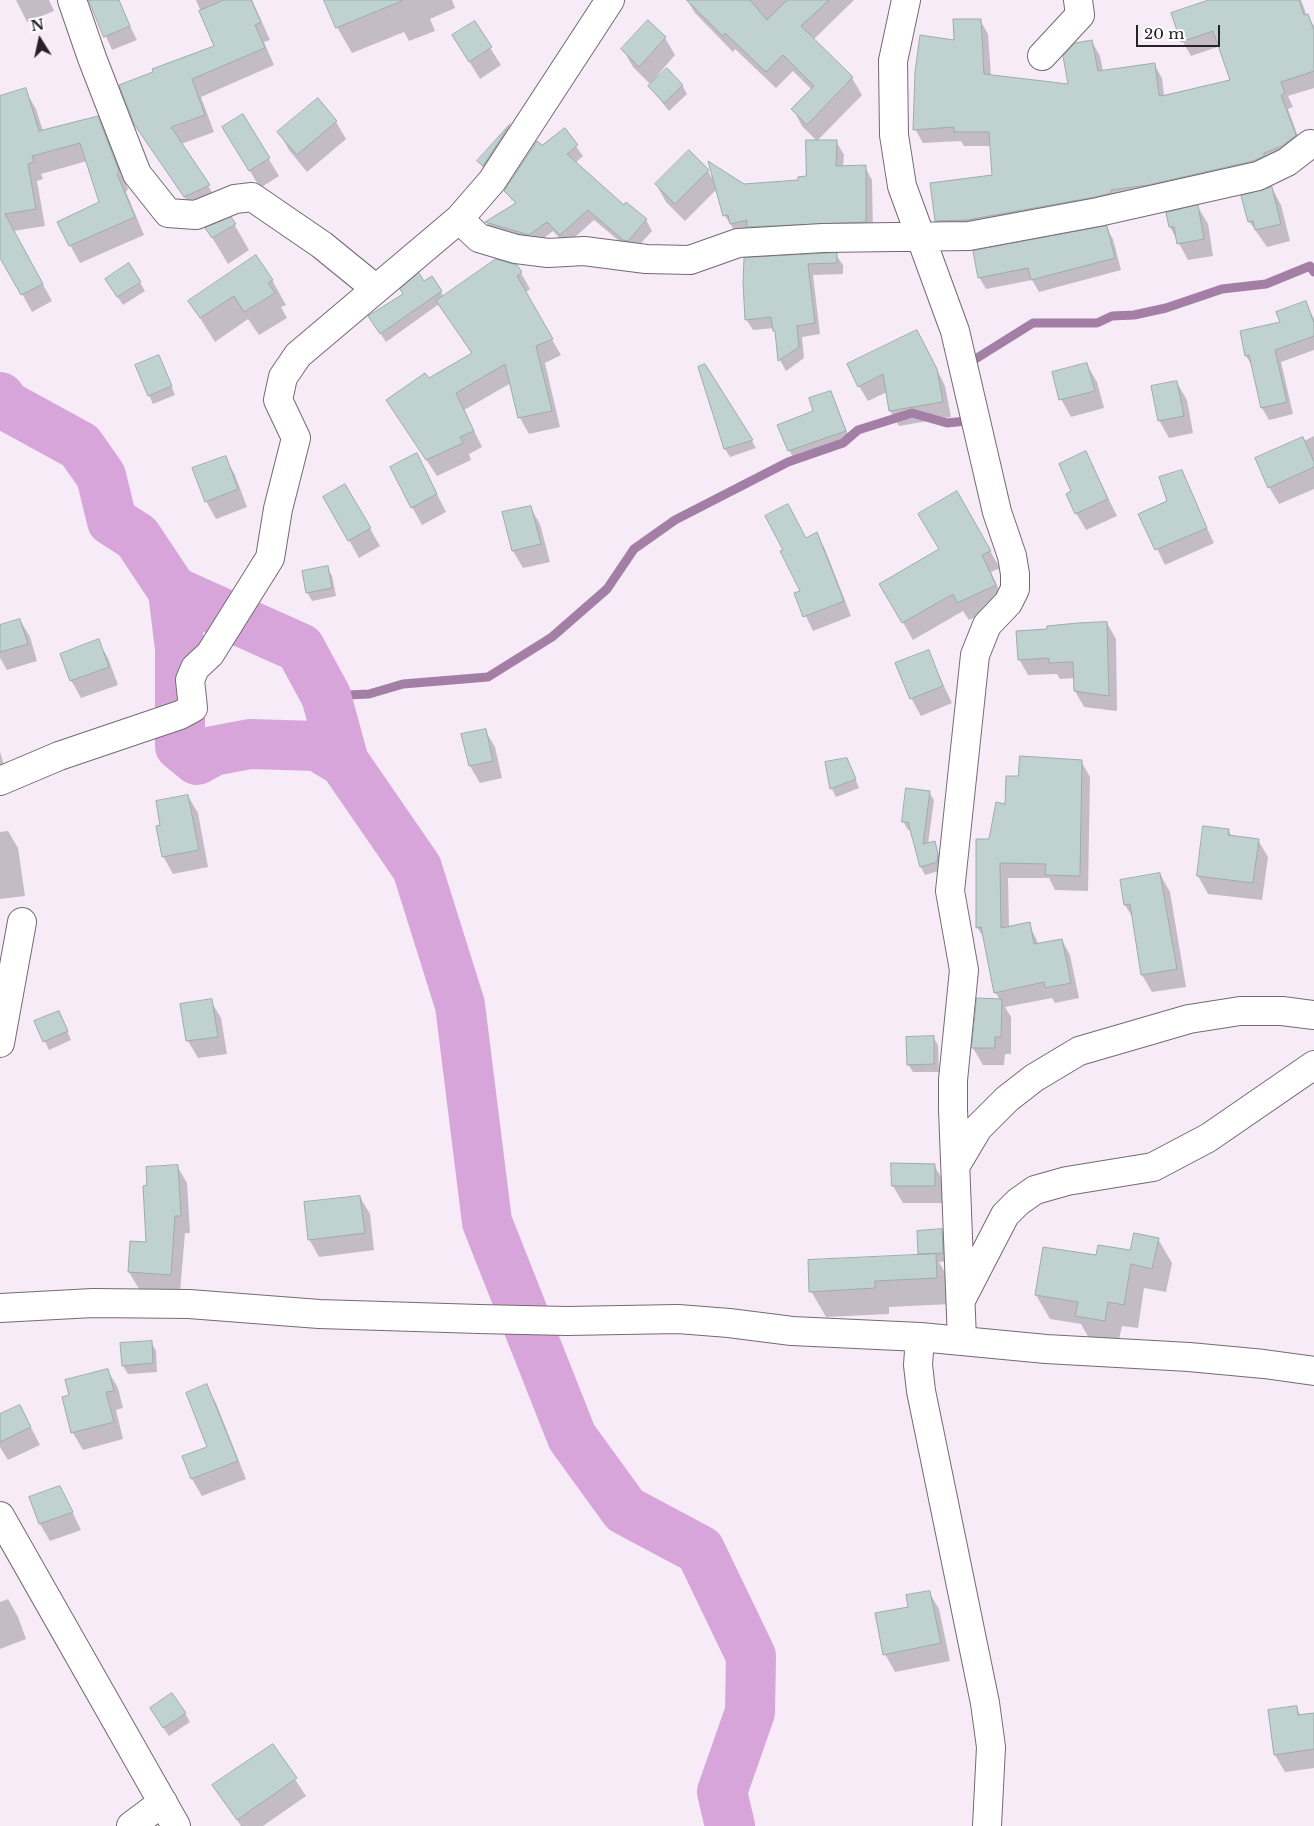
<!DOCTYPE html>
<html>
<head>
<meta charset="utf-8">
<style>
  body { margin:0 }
  #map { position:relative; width:1314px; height:1826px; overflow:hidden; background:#f6ebf7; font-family:"Libre Baskerville",serif }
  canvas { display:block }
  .north { position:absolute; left:15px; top:15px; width:50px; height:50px; -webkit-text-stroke:4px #fff; paint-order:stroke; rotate:350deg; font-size:14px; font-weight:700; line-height:20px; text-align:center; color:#262226 }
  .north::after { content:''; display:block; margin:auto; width:18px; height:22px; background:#262226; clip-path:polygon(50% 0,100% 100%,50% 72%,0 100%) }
  .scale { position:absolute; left:1136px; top:25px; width:84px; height:22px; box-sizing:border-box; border:2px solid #262226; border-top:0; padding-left:6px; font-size:15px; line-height:18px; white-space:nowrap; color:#262226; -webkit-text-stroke:4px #fff; paint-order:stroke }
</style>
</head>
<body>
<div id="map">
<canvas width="1314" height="1826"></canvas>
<div class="north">N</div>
<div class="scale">20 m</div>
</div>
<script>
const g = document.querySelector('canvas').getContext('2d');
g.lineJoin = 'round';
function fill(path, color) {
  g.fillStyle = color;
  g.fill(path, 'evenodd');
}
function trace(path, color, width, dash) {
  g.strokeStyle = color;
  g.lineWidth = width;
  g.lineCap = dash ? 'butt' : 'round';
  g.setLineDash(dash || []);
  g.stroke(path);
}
const shadow = new Path2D(`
  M16,0H49L54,11L27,22Z
  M88,0H117L137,40L112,50L92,4Z
  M196,0H252L270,40L264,42L274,65L201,97L214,132L181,144L219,203L195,213L135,123L216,47Z
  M326,0H452L455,8L430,19L435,31L409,41L404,32L352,53L337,27Z
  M687,0H854L813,40L852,78L862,95L817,141L802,126L793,109L812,90L793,71L776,88L735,49L733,52L695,13Z
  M1211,0H1301L1307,16L1314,26V88L1288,96L1293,107L1288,109L1303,150L1290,160L944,235L936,220L993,176L991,146H964L961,141L923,143L915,129L955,41L980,20L988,34L991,76L1070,86L1092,42L1100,56L1103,71L1154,64L1162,78L1164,95L1232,80L1220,46L1191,56L1183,42L1173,14Z
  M474,22L501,65L480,79L464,53Z
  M665,38L675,55L650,84L633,67L623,49Z
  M682,85L687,94L669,111L650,87Z
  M26,92L36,109L43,131L97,117L107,134L128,189L126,192L144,235L80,263L70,245L100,203L87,161L41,174L43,179L37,181L45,226L0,233V99Z
  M243,116L279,176L260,188L224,127Z
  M336,122L346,139L307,172L289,150L279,132Z
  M510,126L514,133L484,169L479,161Z
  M564,130L583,156L575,163L624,207L646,220L652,231L634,251L630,250L594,220L566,245L553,231L535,245L492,232L487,223L515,205L506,191L542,147ZM511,196L520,208L511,200Z
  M836,141L844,155L843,167H865L872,180L873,235L739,237L725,216L717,189L685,221L666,202L656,184L689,152L708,171L714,182L743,185L800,181L807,177Z
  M1272,188L1281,205L1290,241L1267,247L1249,221Z
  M1198,207L1208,224L1213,256L1188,260L1170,227L1168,214Z
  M234,224L249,250L228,264L207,229Z
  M1106,227L1113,239L1121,270L1039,292L1032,280L986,289L979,277Z
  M0,253L29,259L52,301L32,312Z
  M836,255L843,265V274L813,275L820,334L802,337L804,358L786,371L780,360L777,337L774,328L753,330L746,319L744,283Z
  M129,265L145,291L123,305L111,287Z
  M521,273L530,289L525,293L561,355L545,363L560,427L529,434L520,418L511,383L464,410L482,447L469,454L471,460L437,476L387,400L428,380L472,354L439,304L386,342L375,325L424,283L441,292L444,297Z
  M272,280L286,305L281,307L287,318L259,335L248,319L215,342L190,302Z
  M1306,303L1314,319V350L1281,362L1293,414L1269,420L1262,408L1253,367L1246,356L1241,332L1282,323Z
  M926,347L945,386L951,417L899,426L890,411L887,392L868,401L859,386Z
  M163,365L175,395L153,404L149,395Z
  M705,365L752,441L756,448L730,457L725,449L700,368Z
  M1087,365L1097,382L1104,408L1071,417L1061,399Z
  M1177,383L1187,400L1193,433L1169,438L1159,420Z
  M831,393L850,439L794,459L789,450L814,411Z
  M1314,436V489L1279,504L1269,487L1304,441Z
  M1086,453L1117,516L1086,530L1076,513L1073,492Z
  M225,457L235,475L247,507L216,519L206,501Z
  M426,472L446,512L422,525L412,507Z
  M1181,472L1214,543L1165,565L1140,514L1168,502Z
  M345,485L380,546L359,558L325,497Z
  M956,493L1000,568L991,572L1005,603L969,620L963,611L913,640L881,584L940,550Z
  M530,507L540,524L550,562L523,568L513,551L504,513Z
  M816,534L825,549L851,616L813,631L795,594L802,592L806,539Z
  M328,568L332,576L336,596L312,601L307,592Z
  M20,620L30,637L37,661L7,670L0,658V626Z
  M1107,623L1116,639L1117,711L1084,707L1075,691V678L1060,679L1057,674L1028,675L1019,659Z
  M98,641L108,658L118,685L81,698L71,680Z
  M928,652L952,703L921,716L911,698Z
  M485,730L495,747L502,778L480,783L470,766L463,735Z
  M0,752L9,782L0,787Z
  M1081,761L1090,777L1088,891L1055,890L1049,878H1008L1009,928L1029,924L1039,945L1062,940L1070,955L1079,998L1055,1003L1052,998L1005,1007L1011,1017V1054H1005L1004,1065H983L973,1048L978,999L1000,1000L995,992L985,940L977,927L990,841L1019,778Z
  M826,763L851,768L859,788L836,797L832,789Z
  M929,792L934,800L928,844L934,842L942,864V870L925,875L921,867L911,830H908L903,821Z
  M188,796L198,813L208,867L173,874L163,856L162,826Z
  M1204,828L1229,831L1232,837L1258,840L1268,857L1262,900L1208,894L1198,876Z
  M8,831L18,848L25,896L0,899V832Z
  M1160,874L1170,892L1186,987L1152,992L1142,975L1133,918L1125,905L1122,881Z
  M211,1001L221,1018L227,1054L198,1058L188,1041L181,1005Z
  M63,1021L71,1040L49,1050L36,1022Z
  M933,1037L938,1045L939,1072H913L908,1064Z
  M934,1165L944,1182V1203H903L893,1186Z
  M177,1166L187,1183L190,1233H185L180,1292L139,1289L129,1272L147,1244Z
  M360,1197L370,1214L374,1250L319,1257L309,1239Z
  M941,1230L946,1239L947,1261L939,1262L950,1281L951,1304L889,1307V1314L826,1317L811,1291L920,1256L918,1232Z
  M1158,1239L1172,1263L1166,1292L1144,1288L1138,1328L1122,1326L1118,1344L1090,1340L1081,1324L1050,1319L1036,1295L1097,1256L1131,1252Z
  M151,1342L156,1351L157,1372L128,1374L123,1366Z
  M108,1371L118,1388L123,1408L116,1410L123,1439L83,1450L73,1433L70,1396Z
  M206,1386L216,1403L246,1479L202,1496L192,1479L209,1447Z
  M20,1406L40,1445L8,1460L0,1447V1416Z
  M31,1498L69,1505L81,1530L50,1541L40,1524Z
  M929,1592L939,1609L950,1661L895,1672L885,1654L910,1608Z
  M8,1599L18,1617L26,1639L0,1649V1602Z
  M1296,1707L1301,1716L1314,1714V1768L1285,1772L1275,1755L1269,1711Z
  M185,1713L190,1722L169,1736L156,1717Z
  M272,1745L306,1796L263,1826H241L214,1785Z`);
const stream = new Path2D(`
  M969,366V363L1033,323H1097L1112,316L1134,315L1166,308L1222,289L1266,284L1310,266L1314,272
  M326,696L369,694L403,684L488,677L552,637L607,589L634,549L675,520L788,462L843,443L858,430L912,413L947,423L966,421`);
const river = new Path2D(`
  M0,397L5,405L80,446L101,476L112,521L137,537L173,591L300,648L326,696L344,762L417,868L460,1005L487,1222L572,1437L625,1510L700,1550L751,1656L750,1712L722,1792L730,1826
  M173,591L180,649V746L197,760L213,751L250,744L317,746L344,762`);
const building = new Path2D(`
  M89,0H119L130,26L104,37Z
  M224,0H251L261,22L255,25L265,48L192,79L205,115L171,127L210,185L184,197L134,124L119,85L153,72L152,69L214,46L199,11Z
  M324,0H402V1L336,28Z
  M687,0H750L767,20L787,0H829L801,26L853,77L807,125L791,109L814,86L783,55L766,72L725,33L723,36Z
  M1209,0H1299L1304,15L1308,14L1314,30V71L1281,82L1285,93L1281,95L1296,135L1282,146L1264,153V156L1253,161L1148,185L1111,190V193L1095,197L967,220L935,221L930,183L992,175L989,132H954V127L913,130L915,72L920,35L954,40L953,19H981L984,74L1068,84L1063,56L1075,43L1092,40L1098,71L1155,63L1159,95L1162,96L1230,80L1213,31L1181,42L1171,13Z
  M648,20L666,37L639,67L621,49Z
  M475,21L492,47L469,62L452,35Z
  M667,68L683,85L664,103L648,86Z
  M26,88L39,131L98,116L119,171L117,174L135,217L69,246L57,222L99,202L80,143L32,156L34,162L28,164L36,209L5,214L43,284L21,295L0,258V96Z
  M318,98L337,121L297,155L277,132Z
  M243,114L270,158L249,171L222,127Z
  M510,124L483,166L477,161Z
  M565,128L578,145L567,154L624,205L626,202L647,219L628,241L623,240L588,210L560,235L547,222L529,235L485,222L516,203L504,191L537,141L542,145Z
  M806,140H837L836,166L866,165V222L746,227L747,220L730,224L728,215L723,216L708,161L744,184L798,180V177L806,176Z
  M689,150L709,170L675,204L655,184Z
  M1272,187L1281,224L1255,230L1253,221L1248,222L1241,196Z
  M1198,205L1204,239L1177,244L1174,227H1169L1166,213Z
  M231,217L236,224L212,238L205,228Z
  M1107,226L1115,258L1031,280L1028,268L978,278L973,251Z
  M837,253V263L808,264L815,323L797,326L799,347L778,361L775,331H773L771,317L745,320L743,283L744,258Z
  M256,255L273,280L268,283L275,293L244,312L234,296L200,318L188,301Z
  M496,259L517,265L522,272L517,276L553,339L536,346L552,411L518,418L505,364L456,393L474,431L460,437L463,443L426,460L386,400L425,373L429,378L472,353L436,301Z
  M129,263L141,282L117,297L105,279Z
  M419,273L424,281L432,276L442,291L380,334L368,316L403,294L400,289Z
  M1306,301L1314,323V336L1275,350L1287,402L1261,408L1249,355L1245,356L1240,331L1280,322L1276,312Z
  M917,330L937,369L943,402L889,411L883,374L858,387L847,364Z
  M159,355L172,386L148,396L135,365Z
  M1087,363L1095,391L1059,400L1052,372Z
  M705,364L753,440L724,449L698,367Z
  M1177,381L1184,416L1158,421L1151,386Z
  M831,391L846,431L788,451L777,425L813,411L809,398Z
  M1303,437L1314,462V467L1268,488L1255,458Z
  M1086,451L1108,499L1075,514L1066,494L1071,491L1059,464Z
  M417,453L437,494L411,508L390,467Z
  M226,456L238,489L205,502L192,468Z
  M1182,470L1207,528L1155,550L1138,514L1167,501L1159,477Z
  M345,484L371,528L348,541L323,497Z
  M957,491L991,551L982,555L996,585L957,603L953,594L902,623L879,584L939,549L918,514Z
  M788,504L806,538L817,532L844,601L803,617L794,593L800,591L780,551L783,550L765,516Z
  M531,506L541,544L512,551L502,512Z
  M328,566L332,588L306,593L302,571Z
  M20,619L28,644L0,652V625Z
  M1107,622L1109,696L1074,691L1073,662L1049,663V658L1018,660L1016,631L1047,629V626L1078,623Z
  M99,639L109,667L70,681L60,654Z
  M929,650L943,686L910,699L895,663Z
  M486,729L493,761L469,766L461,734Z
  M1020,756L1082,760L1080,876L1045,875L1046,864L1000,863L1001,928L1030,922L1034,944L1062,939L1071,983L1045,988L1044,982L994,993L981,927L976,928V839H989L996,802L1005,804L1006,776H1018Z
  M847,758L856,779L830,789L825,762Z
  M906,788L930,791L923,844L935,841L938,854L937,862L920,867L908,822H902Z
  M188,795L199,850L162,857L156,826L160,825L156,801Z
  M1203,826L1229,829L1228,835L1259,839L1253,883L1197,876Z
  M1160,873L1177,969L1141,975L1130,904L1124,905L1120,880Z
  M977,998L1002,999L1001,1037H995V1048H972Z
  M212,999L218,1037L186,1041L180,1004Z
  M59,1011L68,1031L43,1042L34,1021Z
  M934,1036V1064L907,1065L906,1037Z
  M891,1163L935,1164V1186H892Z
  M178,1165L181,1216H175L171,1275L128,1272L130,1241L146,1242L143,1186L147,1185L146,1167Z
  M360,1196L365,1233L308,1240L304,1202Z
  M942,1229L943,1253L918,1254L917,1231Z
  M1134,1233L1159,1238L1152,1269L1131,1264L1124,1305L1108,1302L1105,1321L1075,1316L1078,1302L1035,1295L1043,1247L1096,1255L1098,1245L1130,1250Z
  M936,1254L937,1278L875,1281V1288L809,1292L808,1260Z
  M152,1341L153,1363L122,1366L120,1343Z
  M108,1369L114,1391L106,1392L114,1422L71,1433L62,1397L69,1395L65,1380Z
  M207,1384L238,1461L191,1479L182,1456L207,1447L186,1393Z
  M20,1405L31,1427L0,1442V1414Z
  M60,1486L73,1512L39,1524L29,1497Z
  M930,1591L941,1643L883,1655L875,1613L908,1607L906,1595Z
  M172,1693L186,1713L163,1728L150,1708Z
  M1297,1706L1298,1715L1314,1713V1749L1274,1755L1268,1710Z
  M273,1744L297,1778L237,1820L212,1785Z`);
const minor = new Path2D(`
  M72,0L92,58L137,174L168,213L196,215L235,199L252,197L322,245L376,289
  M906,0L893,61L894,135L902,186L955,331L997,512L1012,556L1015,574V589L1008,603L987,625L975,655L950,891L964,970L953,1080V1109L962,1340
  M1042,56L1080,15L1078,0
  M459,219L479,238L516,249L548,253L584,251L646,259L690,260L738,243L823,238L969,236L1098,212L1258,176L1287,162L1310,144
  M0,781L59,756L180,715L193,708L190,680L195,668L210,654L270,558L278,509L296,438L278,400L283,377L298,355L459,219L492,181L610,0
  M0,1043L22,922
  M956,1165L978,1128L1007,1099L1034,1078L1079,1051L1189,1019L1240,1011H1282L1314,1015
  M961,1300L1005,1215L1018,1202L1035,1190L1067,1181L1153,1167L1208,1138L1314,1065
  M0,1308L93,1303L189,1304L319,1314L479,1319L567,1321L678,1319L729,1323L792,1331L920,1337L1046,1349L1189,1357L1264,1364L1314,1371
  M920,1337L918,1365L921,1391L985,1703L991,1747L987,1826
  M0,1516L176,1826
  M131,1826L163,1802`);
fill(shadow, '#0003');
trace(stream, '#a37ea5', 9);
trace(river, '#d8a5db', 50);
fill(building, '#c0d2d0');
trace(building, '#9cacab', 1);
trace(minor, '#746a74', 30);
trace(minor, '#fff', 28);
</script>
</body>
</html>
